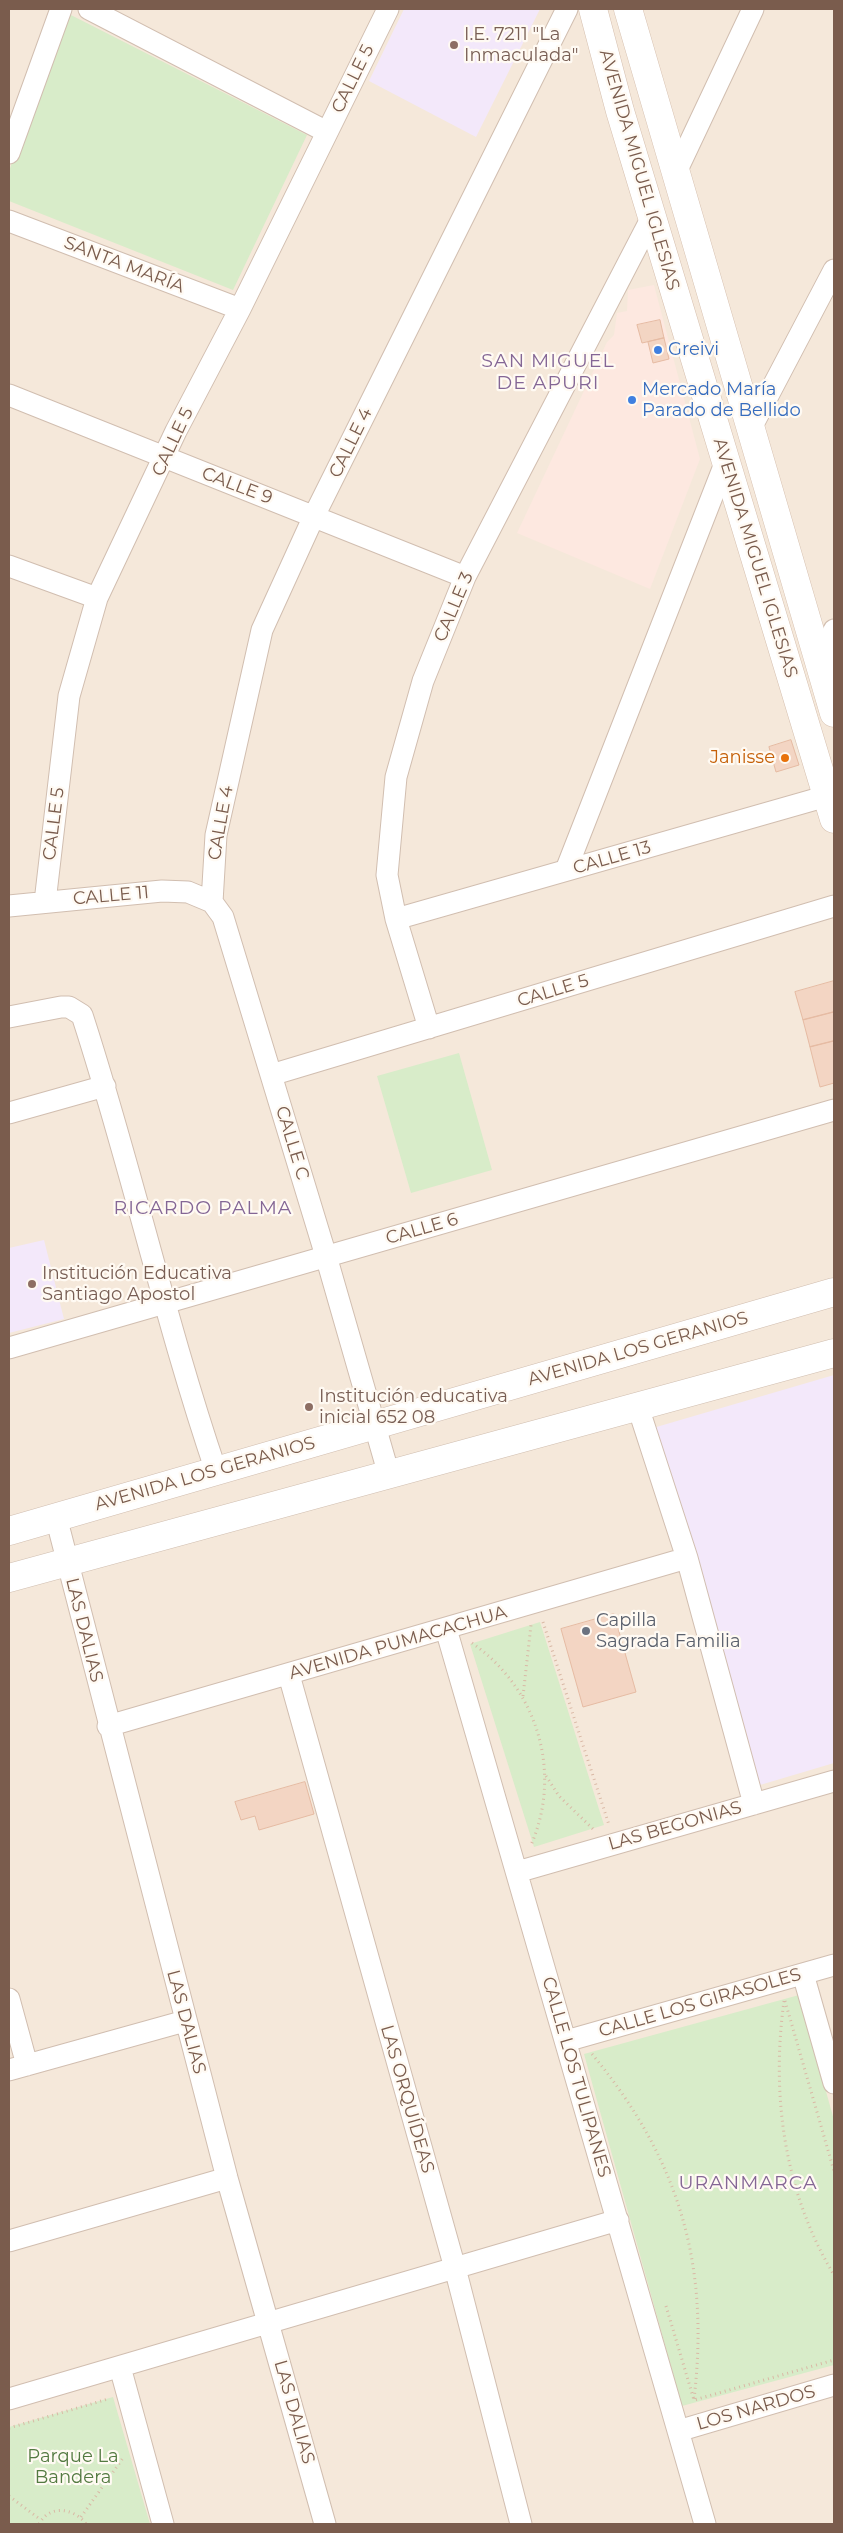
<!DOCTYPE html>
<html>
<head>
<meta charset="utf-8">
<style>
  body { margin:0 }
  #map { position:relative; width:843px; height:2533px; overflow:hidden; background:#fdf6ec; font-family:Montserrat,sans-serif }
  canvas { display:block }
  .frame { position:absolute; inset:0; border:10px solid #7a5c4d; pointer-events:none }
</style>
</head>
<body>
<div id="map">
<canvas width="843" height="2533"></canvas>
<div class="frame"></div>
</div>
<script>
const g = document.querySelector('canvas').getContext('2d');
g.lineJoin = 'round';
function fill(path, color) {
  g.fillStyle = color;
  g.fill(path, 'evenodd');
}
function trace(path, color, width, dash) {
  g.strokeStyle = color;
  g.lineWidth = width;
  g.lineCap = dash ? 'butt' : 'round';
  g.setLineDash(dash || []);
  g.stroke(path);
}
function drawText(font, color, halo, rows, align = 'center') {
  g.font = font + ' Montserrat,sans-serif';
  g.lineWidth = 4.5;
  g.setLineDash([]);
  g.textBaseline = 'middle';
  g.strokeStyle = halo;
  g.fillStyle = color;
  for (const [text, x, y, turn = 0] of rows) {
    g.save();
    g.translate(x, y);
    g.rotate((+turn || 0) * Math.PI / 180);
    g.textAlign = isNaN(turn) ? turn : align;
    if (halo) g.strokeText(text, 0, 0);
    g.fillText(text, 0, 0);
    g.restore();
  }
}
const residential = new Path2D(`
  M9,9H834V2524H9Z`);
const commercial = new Path2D(`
  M654,285L700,459L650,589L517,533L607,342L614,335L617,313L627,311L628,290Z`);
const education = new Path2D(`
  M404,9H540L476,137L369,81Z
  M44,1240L64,1319L9,1333V1248Z
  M834,1375V1763L760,1785L653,1428Z`);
const green = new Path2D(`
  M67,13L307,135L233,290L9,201V171Z
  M459,1053L492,1170L411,1193L377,1076Z
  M540,1622L604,1825L534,1847L470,1644Z
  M799,1995L834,2120V2365L682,2406L584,2054Z
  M113,2397L150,2524H9V2427Z`);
const building = new Path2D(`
  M660,320L664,338L642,343L637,325Z
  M664,338L669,359L653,363L648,342Z
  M791,740L799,765L776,772L769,747Z
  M834,981V1012L803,1020L795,992Z
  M834,1012V1041L810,1047L803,1020Z
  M834,1041V1083L820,1087L810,1047Z
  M614,1614L636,1692L583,1707L561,1629Z
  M305,1782L314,1814L259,1830L255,1816L241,1820L235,1802Z`);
const path = new Path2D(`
  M543,1622L609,1825
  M472,1643C537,1688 563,1772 531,1845
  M523,1696L531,1625
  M546,1776L559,1796L593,1829
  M784,2001C771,2095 784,2192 834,2275
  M785,2001L834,2171
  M592,2054C679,2159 710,2264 694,2399
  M666,2306L694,2400L834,2360
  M9,2428L108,2399
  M9,2496L41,2520
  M81,2517L123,2458
  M39,2524C50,2504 74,2508 86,2524`);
const minor = new Path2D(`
  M89,9L327,132
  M9,153L61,9
  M676,172L753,9
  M9,221L240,309
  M9,395L465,577
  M751,428L834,270
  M9,566L97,598
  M821,670L834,630
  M566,870L726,461
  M45,902L69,696L97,598L176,431L240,309L388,9
  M212,902L216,835L262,630L314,516L567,9
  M9,906L162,891L188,892L212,902L223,917L326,1256L389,1475
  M396,919L827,796
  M9,1017L61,1007H69L82,1015C131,1165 165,1321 216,1471
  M429,1028L396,919L387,875L396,777L423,681L465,577L652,217
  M271,1075L834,906
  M9,1113L105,1086
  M9,1348L834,1110
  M638,1407L687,1558L754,1804
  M56,1517L227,2178L325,2524
  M446,1629L705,2524
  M289,1675L455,2268L521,2524
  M108,1726L687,1558
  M517,1872L834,1781
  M803,1974L834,2083
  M9,1999L27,2065
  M566,2041L834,1965
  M9,2070L185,2021
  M9,2241L227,2178
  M120,2367L163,2524
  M9,2399L618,2220
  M678,2431L834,2385`);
const tertiary = new Path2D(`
  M9,1531L834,1292
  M9,1578L834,1353`);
const secondary = new Path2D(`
  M593,9L620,111L834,819
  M628,9L834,713`);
const markers = [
  [454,45,5,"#8d6e63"],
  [658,350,5,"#3f7fe0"],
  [632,400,5,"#3f7fe0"],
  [785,758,5,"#e8710a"],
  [32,1284,5,"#8d6e63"],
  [309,1407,5,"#8d6e63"],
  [586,1631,5,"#6b7280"]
];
const educationNames = [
  ["I.E. 7211 \"La",464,35],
  ["Inmaculada\"",464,56],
  ["Institución Educativa",42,1274],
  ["Santiago Apostol",42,1295],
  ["Institución educativa",319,1397],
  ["inicial 652 08",319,1418]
];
const streetNames = [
  ["CALLE 5",353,79,-64],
  ["AVENIDA MIGUEL IGLESIAS",639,170,74],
  ["SANTA MARÍA",124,265,21],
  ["CALLE 5",173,442,-65],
  ["CALLE 4",351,443,-64],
  ["CALLE 9",237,486,21],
  ["AVENIDA MIGUEL IGLESIAS",755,558,73],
  ["CALLE 3",454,607,-67],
  ["CALLE 4",221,823,-80],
  ["CALLE 5",54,824,-83],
  ["CALLE 13",612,858,-16],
  ["CALLE 11",111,896,-5],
  ["CALLE 5",553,991,-17],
  ["CALLE C",292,1143,73],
  ["CALLE 6",422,1229,-16],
  ["AVENIDA LOS GERANIOS",638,1349,-16],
  ["AVENIDA LOS GERANIOS",205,1474,-16],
  ["LAS DALIAS",84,1630,76],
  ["AVENIDA PUMACACHUA",398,1643,-16],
  ["LAS BEGONIAS",675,1826,-16],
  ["CALLE LOS GIRASOLES",700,2003,-16],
  ["LAS DALIAS",186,2022,75],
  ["CALLE LOS TULIPANES",576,2077,74],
  ["LAS ORQUÍDEAS",407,2099,74],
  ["LOS NARDOS",756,2408,-16],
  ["LAS DALIAS",294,2412,74]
];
const shopNames = [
  ["Greivi",668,350],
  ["Mercado María",642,390],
  ["Parado de Bellido",642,411]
];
const foodNames = [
  ["Janisse",775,758]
];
const worshipNames = [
  ["Capilla",596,1621],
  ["Sagrada Familia",596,1642]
];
const parkNames = [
  ["Parque La",73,2457],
  ["Bandera",73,2478]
];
const neighbourhoodNames = [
  ["SAN MIGUEL",548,361],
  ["DE APURI",548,383],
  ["RICARDO PALMA",203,1208],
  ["URANMARCA",748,2183]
];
fill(residential, '#f5e8da');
fill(commercial, '#fde8e0');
fill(education, '#f3e8fa');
fill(green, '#d8ecc9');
fill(building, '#f3d5c3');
trace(building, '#e6bba3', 1);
trace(minor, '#d1beb0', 23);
trace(tertiary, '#d1beb0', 29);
trace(secondary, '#d6c0b0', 29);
trace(path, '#d9b8a5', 3, [1, 4]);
trace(minor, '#fff', 21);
trace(tertiary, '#fff', 28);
trace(secondary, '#fff', 28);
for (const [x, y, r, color] of markers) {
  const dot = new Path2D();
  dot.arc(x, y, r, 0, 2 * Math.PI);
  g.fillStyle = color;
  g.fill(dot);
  trace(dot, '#fffaf3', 2);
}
drawText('18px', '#785e54', '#fffaf3', educationNames, 'left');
drawText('18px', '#7a5c4d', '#fffaf3', streetNames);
drawText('18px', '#366cbe', '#fffaf3', shopNames, 'left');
drawText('18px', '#c56008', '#fffaf3', foodNames, 'right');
drawText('18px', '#5b616d', '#fffaf3', worshipNames, 'left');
drawText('18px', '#537a41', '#fffaf3', parkNames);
g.letterSpacing = '1px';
drawText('19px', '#846695', '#fffaf3', neighbourhoodNames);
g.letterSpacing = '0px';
</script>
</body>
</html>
